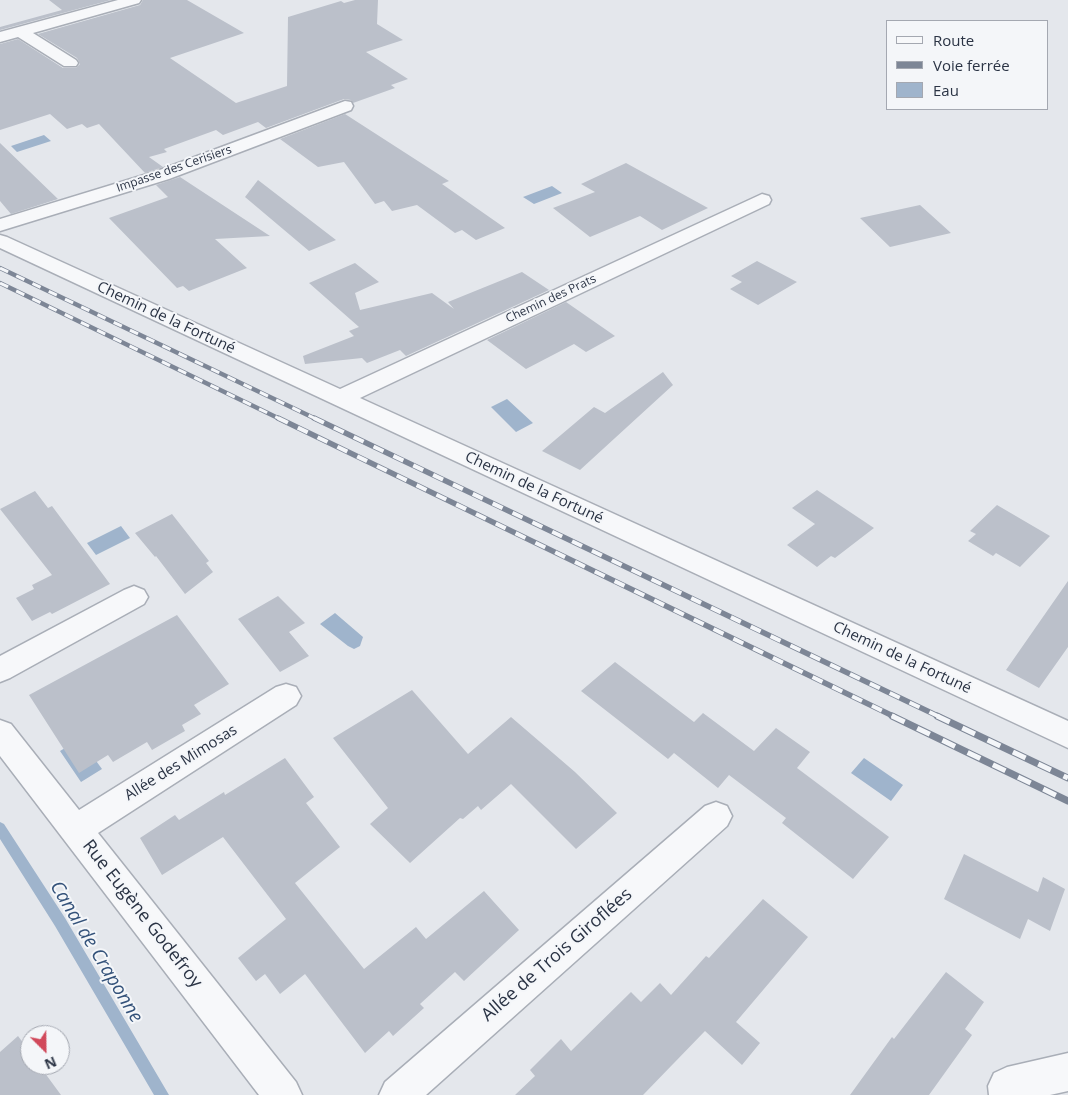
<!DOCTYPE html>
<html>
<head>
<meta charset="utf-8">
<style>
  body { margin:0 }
  #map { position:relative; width:1068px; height:1095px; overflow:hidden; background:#e4e7ec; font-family:"Open Sans",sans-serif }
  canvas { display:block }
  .legend { position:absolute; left:886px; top:20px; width:162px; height:90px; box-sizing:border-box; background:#f4f6f9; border:1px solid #a4a8b1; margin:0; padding:6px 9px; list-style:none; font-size:15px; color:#2b3445 }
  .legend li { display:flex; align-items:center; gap:10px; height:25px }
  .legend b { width:25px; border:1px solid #a4a8b1 }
  .north { position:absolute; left:20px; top:1025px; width:50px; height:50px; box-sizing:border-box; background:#f4f6f9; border:1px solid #a4a8b1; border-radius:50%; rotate:157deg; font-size:14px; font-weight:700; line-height:20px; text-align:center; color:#2b3445 }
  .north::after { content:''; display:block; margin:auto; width:18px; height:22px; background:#d1495b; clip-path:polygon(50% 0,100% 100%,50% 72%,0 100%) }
</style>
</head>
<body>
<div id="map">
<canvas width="1068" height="1095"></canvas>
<ul class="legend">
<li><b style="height:6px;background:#f7f8fa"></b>Route</li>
<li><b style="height:6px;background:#7d8696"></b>Voie ferrée</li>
<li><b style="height:14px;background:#9fb4cc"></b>Eau</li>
</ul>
<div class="north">N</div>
</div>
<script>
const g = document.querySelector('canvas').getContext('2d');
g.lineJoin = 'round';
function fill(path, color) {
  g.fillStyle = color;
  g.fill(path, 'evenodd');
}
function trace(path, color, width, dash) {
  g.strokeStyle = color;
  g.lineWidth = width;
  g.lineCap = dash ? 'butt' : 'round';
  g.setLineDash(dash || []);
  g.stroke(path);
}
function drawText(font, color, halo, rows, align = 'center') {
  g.font = font + ' "Open Sans",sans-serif';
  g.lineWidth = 4;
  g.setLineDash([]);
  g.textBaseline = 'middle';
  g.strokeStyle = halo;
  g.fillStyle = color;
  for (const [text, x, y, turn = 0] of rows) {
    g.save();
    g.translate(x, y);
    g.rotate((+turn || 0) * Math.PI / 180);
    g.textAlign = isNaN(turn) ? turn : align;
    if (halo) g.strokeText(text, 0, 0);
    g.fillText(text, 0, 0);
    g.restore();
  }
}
const water = new Path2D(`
  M44,135L51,141L17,152L11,146Z
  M552,186L562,193L534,204L523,197Z
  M507,399L533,423L516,432L491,407Z
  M121,526L130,538L96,555L87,543Z
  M335,613L363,637L360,646L354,649L348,646L320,624Z
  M80,739L102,769L81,782L60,751Z
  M864,758L903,785L891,801L851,773Z`);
const stream = new Path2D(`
  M0,822L4,824L65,918L169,1095H154L55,926L0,839Z`);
const building = new Path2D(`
  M49,0H111L0,30V27L62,10Z
  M143,0H187L244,33L170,58L236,103L287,86L288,17L341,1L344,3L355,0H378L377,24L403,40L366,52L408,79L391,85L395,88L353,103L351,100L344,99L266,128L258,122L223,135L216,130L164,149L167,152L149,157L163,167L145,173L99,124L87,128L82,124L67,129L50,114L0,130V44L18,39L63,68H76L80,64L77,58L38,34L140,5Z
  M345,114L449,181L442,184L505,228L476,240L462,230L455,233L417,205L392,211L384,201L375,204L344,162L318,167L280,139Z
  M0,143L58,199L11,214L0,201Z
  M626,163L708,208L662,230L640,216L590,237L553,208L595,192L581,184Z
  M180,177L270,236L215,239L247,268L189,291L183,286L177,288L109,218L168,197L156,185Z
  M258,180L336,240L309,251L245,197Z
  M920,205L951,233L890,247L860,218Z
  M757,261L797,282L758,305L730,289L742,282L731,276Z
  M355,263L379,282L355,293L360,310L432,293L454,309L448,302L522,272L549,290L406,356L400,350L367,363L362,358L305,364L303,356L354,336L349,331L359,327L309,283Z
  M566,302L615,336L586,352L574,344L526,369L487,340Z
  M663,372L673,385L580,470L542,451L594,407L605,413Z
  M817,490L874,528L835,558L831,556L817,567L787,545L815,524L792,508Z
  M35,491L48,508L52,506L110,584L52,614L50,612L32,621L16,598L34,589L32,585L52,575L0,509Z
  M997,505L1050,536L1020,567L996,553L993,556L968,541L976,534L970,531Z
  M172,514L209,561L206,563L213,572L185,594L156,556L155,557L135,533Z
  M1068,581V647L1039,688L1006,670Z
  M278,596L305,623L289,632L309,656L280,672L238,619Z
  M177,615L229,684L194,705L201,714L182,725L185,731L171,739L152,750L147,742L113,762L108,755L79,773L29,695Z
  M615,662L694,722L703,713L754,751L776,728L810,752L797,768L889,837L853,879L782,823L786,818L729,775L718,788L674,753L668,759L581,691Z
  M412,690L468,754L511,717L575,772L617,813L576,849L511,784L481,810L478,806L463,819L460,818L410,863L370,824L388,808L333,738Z
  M285,758L314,797L306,803L340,847L295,883L364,969L416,927L426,939L484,891L519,930L464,981L455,972L420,1004L424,1008L393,1036L389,1031L365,1053L305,974L280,994L265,974L256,981L238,958L286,919L223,837L162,875L140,838L175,815L179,820L224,792L225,795Z
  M964,854L1038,892L1043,877L1065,889L1050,931L1028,919L1020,939L944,899Z
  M763,899L808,937L736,1022L760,1043L742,1065L705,1031L643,1095H515L535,1076L530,1070L561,1039L571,1051L631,992L641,1002L660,983L671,995L706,956L709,958Z
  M946,972L984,1002L965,1029L972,1035L929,1095H850L892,1037L894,1039Z
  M18,1036L30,1052V1065H39L61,1095H0V1052Z`);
const minor = new Path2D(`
  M118,0H141L139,3L33,33L76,60L78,63L76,66H64L18,37L0,42V32Z
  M345,101L351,102L353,106L351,110L169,179L0,231V219L157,171Z
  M762,194L769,196L771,200L769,204L360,398L1068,721V748L0,248V235L7,237L340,389Z
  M134,586L144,590L148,597L144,604L10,678L0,682V656L124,590Z
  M286,684L296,687L301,696L296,705L98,833L296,1082L302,1095H259L0,756V720L11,724L79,810L276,687Z
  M716,802L727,806L732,816L727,826L426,1095H379L385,1082L705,806Z
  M1068,1053V1091L1050,1095H989L988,1086L994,1073L1007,1067Z`);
const railFar2 = new Path2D(`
  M0,268L316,419
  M0,283L280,419`);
const railFar1 = new Path2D(`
  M278,418L895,717
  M314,418L940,717`);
const rail = new Path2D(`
  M892,716L1068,801
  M937,716L1068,778`);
const farStreetnames = [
  ["Impasse des Cerisiers",174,169,-19],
  ["Chemin des Prats",551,299,-25]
];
const streetNames = [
  ["Chemin de la Fortuné",166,318,25],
  ["Chemin de la Fortuné",534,488,25],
  ["Chemin de la Fortuné",902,658,25],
  ["Allée des Mimosas",181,763,-32]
];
const nearStreetnames = [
  ["Rue Eugène Godefroy",142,914,52],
  ["Allée de Trois Giroflées",557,955,-41]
];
const nearWaternames = [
  ["Canal de Craponne",96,952,59]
];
fill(water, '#9fb4cc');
fill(stream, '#9fb4cc');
fill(building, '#bbc0ca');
trace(minor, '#a9aeb7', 3);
fill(minor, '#f7f8fa');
trace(railFar2, '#7d8696', 4.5);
trace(railFar1, '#7d8696', 5.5);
trace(rail, '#7d8696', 7);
trace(railFar2, '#f4f6f9', 3, [9]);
trace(railFar1, '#f4f6f9', 4, [11]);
trace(rail, '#f4f6f9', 5, [14]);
drawText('12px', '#2b3445', '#f4f6f9', farStreetnames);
drawText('15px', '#2b3445', '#f4f6f9', streetNames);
drawText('18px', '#2b3445', '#f4f6f9', nearStreetnames);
drawText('italic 19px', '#34527a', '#f4f6f9', nearWaternames);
</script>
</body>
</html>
